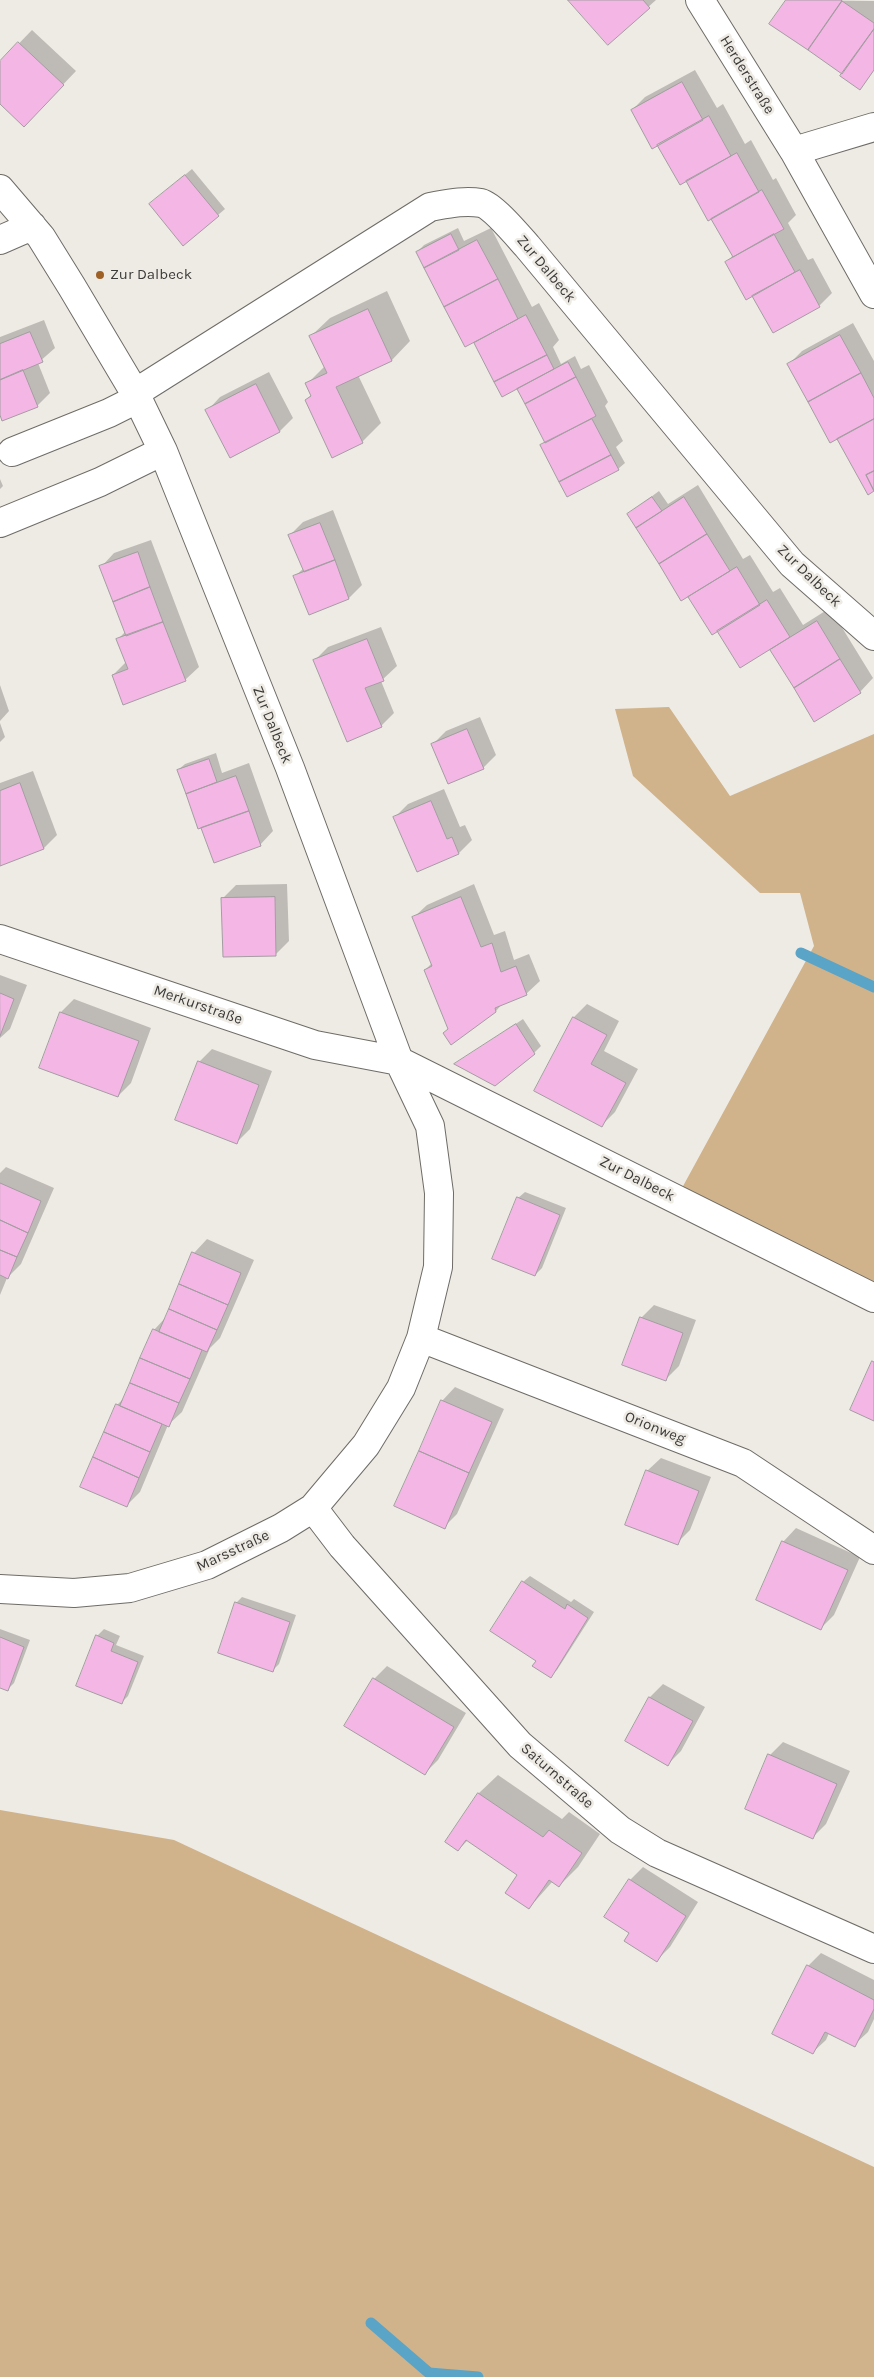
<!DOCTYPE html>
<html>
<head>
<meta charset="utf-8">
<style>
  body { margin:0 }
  canvas { display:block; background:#eeeae4 }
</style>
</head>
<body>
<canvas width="874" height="2377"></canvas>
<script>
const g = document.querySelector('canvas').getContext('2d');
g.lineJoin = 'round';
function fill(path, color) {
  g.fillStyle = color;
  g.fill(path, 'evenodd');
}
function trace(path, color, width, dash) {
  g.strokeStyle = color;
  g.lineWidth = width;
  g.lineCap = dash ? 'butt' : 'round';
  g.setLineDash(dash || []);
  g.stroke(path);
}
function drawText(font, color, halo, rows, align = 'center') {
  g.font = font + ' Karla,sans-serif';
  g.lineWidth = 5;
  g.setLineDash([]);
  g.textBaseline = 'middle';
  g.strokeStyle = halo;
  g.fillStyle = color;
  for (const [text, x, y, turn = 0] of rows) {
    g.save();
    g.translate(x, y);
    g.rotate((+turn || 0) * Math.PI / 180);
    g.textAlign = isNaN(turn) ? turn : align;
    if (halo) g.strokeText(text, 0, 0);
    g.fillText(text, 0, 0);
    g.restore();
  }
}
const green = new Path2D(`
  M669,707L730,796L874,734V1286L682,1188L814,946L800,893H760L633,776L615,709Z
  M0,1810L174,1840L874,2167V2377H0Z`);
const shadow = new Path2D(`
  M569,0H656L608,43Z
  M787,0L874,1V70L860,88Z
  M32,30L76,71L37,112L0,102V63Z
  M695,70L717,108L723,104L745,144L751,140L773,180L776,178L796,215L788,223L808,260L813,258L832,293L819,306L752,295L727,262L733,255L712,217L686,180L632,110L645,97Z
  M192,169L225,209L218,215L157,198Z
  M458,228L464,241L491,228L532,307L539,303L559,340L553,347L561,364L575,356L581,369L589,365L608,402L605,406L623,441L616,447L625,463L618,469L542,445L546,441L517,387L502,395L474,341L417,252L424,245Z
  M387,291L410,341L392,360L358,375L381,423L362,442L306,400L312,394L307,384L325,366L311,336L330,318Z
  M44,320L55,348L38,363L50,393L37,406L0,411V337Z
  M853,323L874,361V489L789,364L802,351Z
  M269,372L293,418L280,431L231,457L207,411L220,397Z
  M0,479L3,486L0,489Z
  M698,485L743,559L750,555L773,592L780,588L803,625L830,608L873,678L860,692L815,720L771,648L717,629L712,633L689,596L682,600L628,514L659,491L668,504Z
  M333,510L362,585L349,598L295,576L304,568L290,535L303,522Z
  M151,540L199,667L185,680L113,675L126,662L118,639L125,632L101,567L114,553Z
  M381,627L397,666L381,681L394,713L381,726L315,660L328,647Z
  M0,685L9,711L0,721Z
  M480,717L496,755L483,768L433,744L446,731Z
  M0,723L5,737L0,742Z
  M216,753L222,773L249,763L273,831L260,845L214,861L202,827L199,828L178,770L185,764Z
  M33,771L57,835L44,848L0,865V783Z
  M444,789L460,827L465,825L472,840L459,853L395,817L408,804Z
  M287,884L289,941L276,954L222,899L236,885Z
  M474,884L494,935L505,931L514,960L529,954L540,981L526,994L503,1003L496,1011L449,1029L425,970L432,963L413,918L427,905Z
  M0,975L27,985L10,1029L0,1038Z
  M74,999L151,1028L131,1083L118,1096L41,1067L61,1012Z
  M587,1004L619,1021L604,1051L638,1069L615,1112L601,1126L535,1090L574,1017Z
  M523,1019L541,1046L534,1053L456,1064Z
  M212,1049L272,1071L250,1129L237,1142L199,1062Z
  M6,1167L54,1188L21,1264L7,1278L0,1295V1173Z
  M525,1192L566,1208L542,1268L535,1275L518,1198Z
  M207,1239L254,1260L220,1338L210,1348L182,1412L168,1425L140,1492L127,1505L117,1405L126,1396L154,1330L166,1317L194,1253Z
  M654,1305L696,1320L679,1366L666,1379L641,1318Z
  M455,1387L504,1409L457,1514L444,1527L442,1401Z
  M661,1458L711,1477L690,1530L677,1543L647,1471Z
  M796,1528L860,1557L834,1615L821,1628L783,1542Z
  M530,1576L571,1602L574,1599L594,1612L557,1670L550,1676L537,1661L523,1582Z
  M242,1597L296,1615L279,1664L272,1671L236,1603Z
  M0,1629L30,1640L14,1683L7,1690L0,1687Z
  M104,1629L120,1636L116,1645L144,1656L128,1696L122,1702L97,1636Z
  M387,1666L466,1713L438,1760L425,1773L374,1679Z
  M663,1684L705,1707L681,1751L668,1764L626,1740L650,1697Z
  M783,1742L850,1771L826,1824L813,1837L770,1755Z
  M498,1775L562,1819L569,1812L600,1834L578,1867L559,1886L553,1881L529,1908L519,1875L468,1840L458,1850L446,1841L479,1793Z
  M643,1867L698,1902L670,1947L657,1960L631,1933L630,1880Z
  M821,1953L874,1980V2019L868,2032L854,2045L829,2033L826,2040L812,2053L808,1966Z`);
const stream = new Path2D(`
  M801,953L874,987
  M371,2323L429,2373L478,2377`);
const building = new Path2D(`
  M568,0H643L650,8L608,45Z
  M786,0H841L842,1L808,50L769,24Z
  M842,1L874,23V29L842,74L808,50Z
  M874,29V70L860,90L840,76Z
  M18,42L64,85L24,127L0,104V61Z
  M682,82L703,120L652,149L631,110Z
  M709,116L731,156L680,185L657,145Z
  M737,153L759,192L708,221L686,181Z
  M185,175L219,216L183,246L149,204Z
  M762,190L784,229L733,257L711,219Z
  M451,234L459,250L424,268L416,252Z
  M774,234L795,272L746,300L725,262Z
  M477,240L498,279L444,307L424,268Z
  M800,270L820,307L773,333L752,296Z
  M498,279L518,319L465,347L444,307Z
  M368,309L392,361L336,387L363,443L332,458L305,400L311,396L305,383L327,373L309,336Z
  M526,315L547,355L494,382L474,343Z
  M30,332L43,362L0,380V344Z
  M840,335L861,373L808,402L787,364Z
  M547,355L554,369L502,397L494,382Z
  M568,362L576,377L525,404L517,389Z
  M23,370L38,407L2,421L0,415V380Z
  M861,373L874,398V419L830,443L808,402Z
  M576,377L596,416L545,443L525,404Z
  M256,384L280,432L230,458L205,410Z
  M592,419L611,455L559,482L540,445Z
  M874,419V471L866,475L874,491L868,495L837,439Z
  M611,455L619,470L567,497L559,482Z
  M874,471V491L866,475Z
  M652,497L662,511L636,528L627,514Z
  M684,497L707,534L659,564L636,528Z
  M320,523L335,560L304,572L288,535Z
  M707,534L730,571L681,601L659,564Z
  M138,552L150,587L113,602L99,566Z
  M335,560L349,599L309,615L293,576Z
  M737,567L760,605L712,635L688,597Z
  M150,587L163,622L126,636L113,602Z
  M767,600L790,637L740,668L717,631Z
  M817,621L840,659L794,688L770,650Z
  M163,622L186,681L123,705L112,675L128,669L116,639Z
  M367,639L384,681L365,688L382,727L347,742L313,660Z
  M840,659L861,693L814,722L794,688Z
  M467,729L484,769L448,784L431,744Z
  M209,759L217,782L186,794L177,770Z
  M236,776L249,811L198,829L186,794Z
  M20,783L44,849L0,866V791Z
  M431,801L447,839L452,837L459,854L417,872L393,817Z
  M249,811L261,846L214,863L201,828Z
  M275,897L276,956L223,957L221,898Z
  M461,897L481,947L492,943L501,972L516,966L527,995L495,1008L496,1012L451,1045L443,1033L448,1029L424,970L432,966L412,917Z
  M0,993L14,999L0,1036Z
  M60,1012L139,1041L118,1097L39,1068Z
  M573,1017L607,1035L591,1064L626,1083L602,1127L534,1091Z
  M516,1024L535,1054L495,1086L454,1064Z
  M198,1061L259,1085L237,1144L175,1120Z
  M0,1183L41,1201L28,1233L0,1220Z
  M517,1197L560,1215L535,1276L492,1259Z
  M0,1220L28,1233L17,1257L0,1250Z
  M0,1250L17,1257L8,1279L0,1275Z
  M192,1252L241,1273L228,1305L179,1284Z
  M179,1284L228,1305L217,1330L169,1309Z
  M169,1309L217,1330L207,1352L159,1332Z
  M640,1317L683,1333L666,1381L622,1365Z
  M153,1329L202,1350L190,1379L140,1358Z
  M140,1358L190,1379L179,1403L130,1383Z
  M872,1361L874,1362V1421L850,1410Z
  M130,1383L179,1403L169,1427L120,1406Z
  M441,1400L492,1422L469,1473L419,1451Z
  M116,1404L162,1424L150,1452L104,1432Z
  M104,1432L150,1452L139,1478L93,1457Z
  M419,1451L469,1473L445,1529L394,1506Z
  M93,1457L139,1478L127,1507L80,1487Z
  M646,1470L699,1491L678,1545L625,1525Z
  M782,1541L848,1570L821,1630L756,1600Z
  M522,1581L565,1609L567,1604L588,1618L551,1678L532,1666L536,1661L490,1631Z
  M235,1602L290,1622L273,1672L218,1653Z
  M96,1635L114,1643L111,1651L138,1662L122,1704L76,1686Z
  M0,1637L24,1647L8,1691L0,1688Z
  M373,1678L454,1727L425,1775L344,1726Z
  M649,1697L693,1721L668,1766L625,1741Z
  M768,1754L837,1784L813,1839L745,1809Z
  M478,1793L543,1837L549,1830L582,1853L559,1887L549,1880L529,1909L505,1893L517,1875L466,1840L458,1851L445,1842Z
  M629,1879L686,1916L657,1962L624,1941L629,1933L604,1917Z
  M807,1965L874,2000V2009L855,2047L825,2032L813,2054L772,2034Z`);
const minor = new Path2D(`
  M700,0L794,151L874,294
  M794,151L874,127
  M0,189L41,237L72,287L135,393L163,451L290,768L399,1061L430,1126L439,1193L438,1267L421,1338L401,1388L366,1445L313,1508L281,1528L207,1565L130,1588L74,1593L0,1589
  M0,240L32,226
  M135,393L430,207C447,204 464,200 481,203C493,206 518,236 527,246L792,564L874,636
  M12,452L109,413L137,399
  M0,523L100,482L163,451
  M0,939L315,1045L399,1061L874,1298
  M421,1338L743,1463L874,1550
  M313,1508L342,1546L520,1745L620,1830L657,1853L874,1949`);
const markers = [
  [100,275,5,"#9e6025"]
];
const streetNames = [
  ["Herderstraße",747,75,58],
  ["Zur Dalbeck",546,269,50],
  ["Zur Dalbeck",809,576,44],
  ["Zur Dalbeck",272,725,68],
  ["Merkurstraße",198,1005,19],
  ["Zur Dalbeck",637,1179,27],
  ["Orionweg",655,1428,22],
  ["Marsstraße",233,1551,-25],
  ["Saturnstraße",557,1776,41]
];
const poiNames = [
  ["Zur Dalbeck",110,275]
];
fill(green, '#d0b38a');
fill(shadow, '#0003');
trace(stream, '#5aa4c8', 11);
fill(building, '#f4b7e5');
trace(building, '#a39da1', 1);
trace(minor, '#6f6c67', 30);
trace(minor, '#fff', 28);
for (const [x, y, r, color] of markers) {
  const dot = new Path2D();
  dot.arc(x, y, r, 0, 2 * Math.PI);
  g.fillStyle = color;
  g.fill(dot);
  trace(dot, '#eeeae4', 2);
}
drawText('15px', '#3c3b39', '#eeeae4', streetNames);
drawText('15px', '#3c3b39', '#eeeae4', poiNames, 'left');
</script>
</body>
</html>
